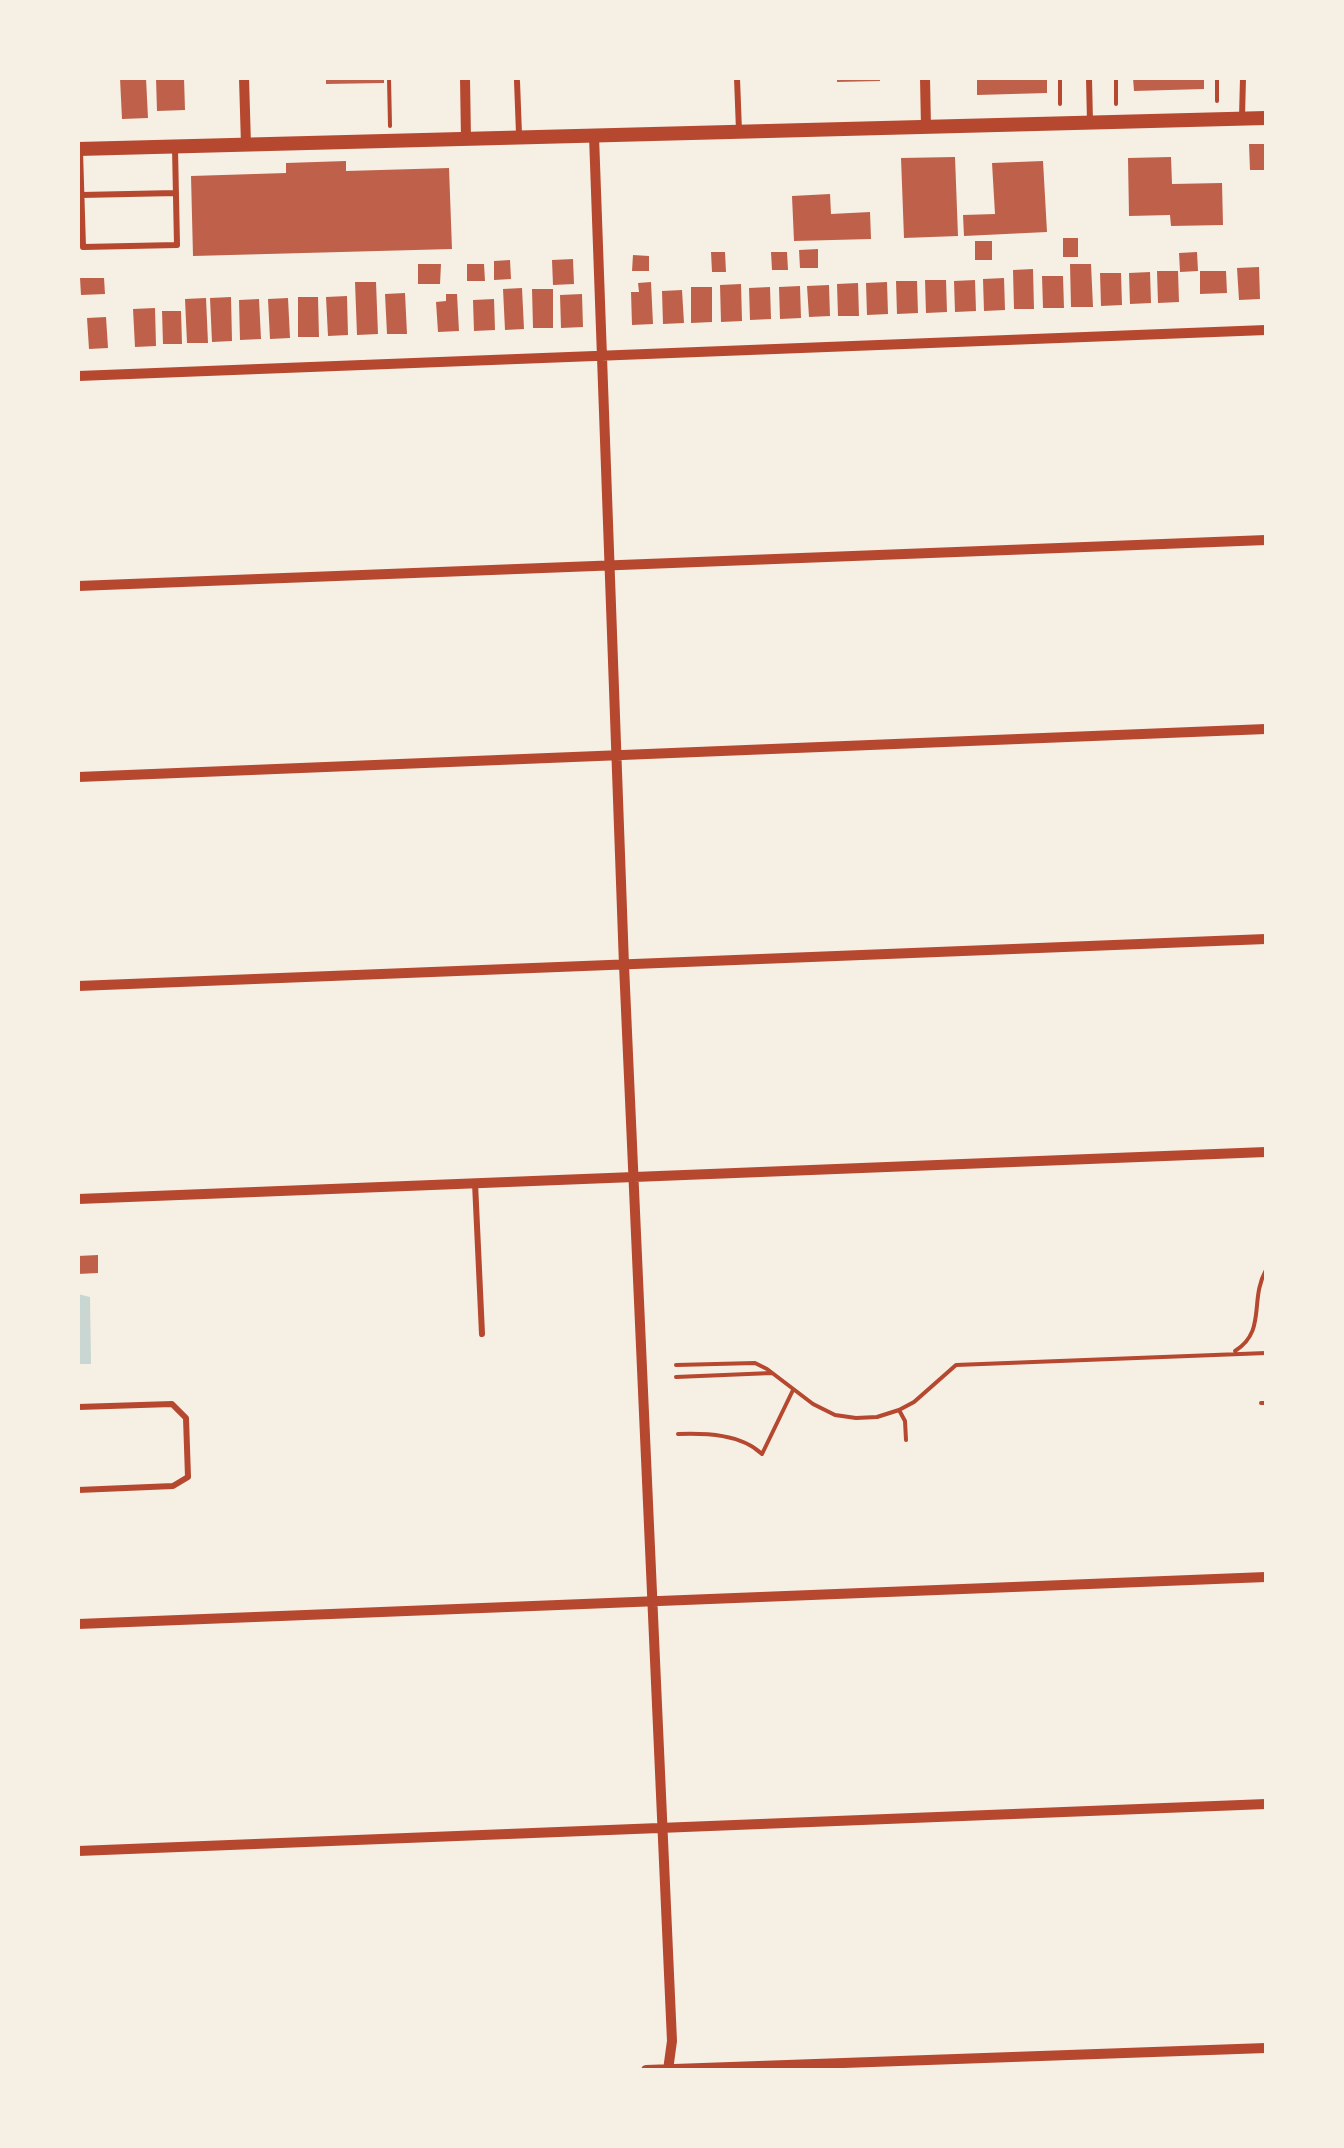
<!DOCTYPE html>
<html>
<head>
<meta charset="utf-8">
<style>
  body { margin:0 }
  #map { position:relative; width:1344px; height:2148px; overflow:hidden; background:#f6efe4; font-family:"PT Sans",sans-serif }
  canvas { display:block }
  .frame { position:absolute; inset:0; border:80px solid #f6efe4; pointer-events:none }
</style>
</head>
<body>
<div id="map">
<canvas width="1344" height="2148"></canvas>
<div class="frame"></div>
</div>
<script>
const g = document.querySelector('canvas').getContext('2d');
g.lineJoin = 'round';
function fill(path, color) {
  g.fillStyle = color;
  g.fill(path, 'evenodd');
}
function trace(path, color, width, dash) {
  g.strokeStyle = color;
  g.lineWidth = width;
  g.lineCap = dash ? 'butt' : 'round';
  g.setLineDash(dash || []);
  g.stroke(path);
}
const water = new Path2D(`
  M78,1294L90,1297L91,1364H78Z`);
const building = new Path2D(`
  M120,78H146L148,118L122,119Z
  M156,78H184L185,110L157,111Z
  M326,78H384V83L326,84Z
  M837,78H880V81L837,82Z
  M977,78H1047V93L977,95Z
  M1133,78H1204V89L1134,91Z
  M1249,144H1266V170H1250Z
  M955,157L958,236L904,238L901,158Z
  M1171,157L1172,184L1222,183L1223,225L1171,226L1170,215L1129,216L1128,158Z
  M346,161V171L449,168L452,249L193,256L191,176L286,173V163Z
  M1043,161L1047,232L964,236L963,215L995,214L992,163Z
  M830,194L831,214L870,212L871,239L794,241L792,196Z
  M1063,238H1078V257H1063Z
  M975,241H992V260H975Z
  M818,249V268H800L799,250Z
  M711,252H725L726,272H712Z
  M771,252H787L788,270H772Z
  M1197,252L1198,271L1180,272L1179,253Z
  M633,255L649,256V271H632Z
  M573,259L574,284L553,285L552,260Z
  M510,260L511,279L494,280V261Z
  M418,264H441L440,284H418Z
  M467,264H484L485,281H467Z
  M1070,264H1091L1093,307H1071Z
  M1259,267L1260,299L1239,300L1237,268Z
  M1033,269L1034,309H1014L1013,270Z
  M1157,271H1178L1179,302L1158,303Z
  M1200,271H1226L1227,293L1200,294Z
  M1150,272L1151,303L1130,304L1129,273Z
  M1100,273H1121L1122,305L1101,306Z
  M1042,276H1063L1064,308H1043Z
  M80,278H104L105,294L81,295Z
  M1004,278L1005,310L984,311L983,279Z
  M925,280H946L947,312L926,313Z
  M975,280L976,311L955,312L954,281Z
  M896,281H917L918,313L897,314Z
  M355,282H376L378,334L357,335Z
  M651,282L653,324L632,325L631,292H639L638,283Z
  M887,282L888,314L867,315L866,283Z
  M858,283L859,316H838L837,284Z
  M741,284L742,321L721,322L720,285Z
  M829,285L830,316L809,317L807,286Z
  M800,286L801,318L780,319L779,287Z
  M691,287H712V322L691,323Z
  M770,287L771,319L750,320L749,288Z
  M522,288L524,329L505,330L503,289Z
  M532,289H553V328H533Z
  M682,290L684,323L663,324L662,291Z
  M405,293L407,334H387L385,294Z
  M446,294H457L459,331L438,332L436,302L446,301Z
  M582,294L583,327L561,328L560,295Z
  M347,296L348,335L328,336L326,297Z
  M231,297L232,341L212,342L210,298Z
  M298,297H318L319,337H298Z
  M206,298L208,343H187L185,299Z
  M288,298L290,338L270,339L268,299Z
  M259,299L261,339L240,340L239,300Z
  M494,299L495,330L474,331L473,300Z
  M155,308L156,346L135,347L133,309Z
  M162,311H181L182,344H163Z
  M106,317L108,348L89,349L87,318Z
  M98,1255V1273L78,1274V1256Z`);
const path = new Path2D(`
  M389,78L390,126
  M1060,78V104
  M1116,78V104
  M1217,78V101
  M1235,1351C1267,1331 1249,1300 1266,1270
  M676,1365L755,1363L767,1369L813,1404L835,1415L856,1418L877,1417L899,1410L914,1402L956,1365L1266,1353
  M676,1377L772,1373
  M1261,1403H1266
  M899,1410L905,1421L906,1440
  M678,1434C706,1433 741,1434 762,1454L793,1390`);
const service = new Path2D(`
  M737,78L739,131
  M1089,78L1090,122
  M517,81L519,134
  M1242,117L1243,78
  M80,151L83,247L177,245L175,148
  M81,195L176,193
  M475,1183L482,1334
  M78,1407L172,1404L186,1418L188,1477L173,1486L78,1490`);
const minor = new Path2D(`
  M244,78L246,145
  M465,78L466,139
  M925,78L926,127
  M594,136L624,965L672,2041L668,2070
  M78,376L1266,330
  M78,586L1266,540
  M78,777L1266,729
  M78,986L1266,939
  M78,1199L1266,1152
  M78,1624L1266,1577
  M78,1851L1266,1804
  M646,2070L1266,2048`);
const tertiary = new Path2D(`
  M78,149L1266,118`);
fill(water, '#c9d6d2');
fill(building, '#bf614a');
trace(path, '#b5482f', 4);
trace(service, '#b5482f', 6);
trace(minor, '#b5482f', 10);
trace(tertiary, '#b5482f', 14);
</script>
</body>
</html>
